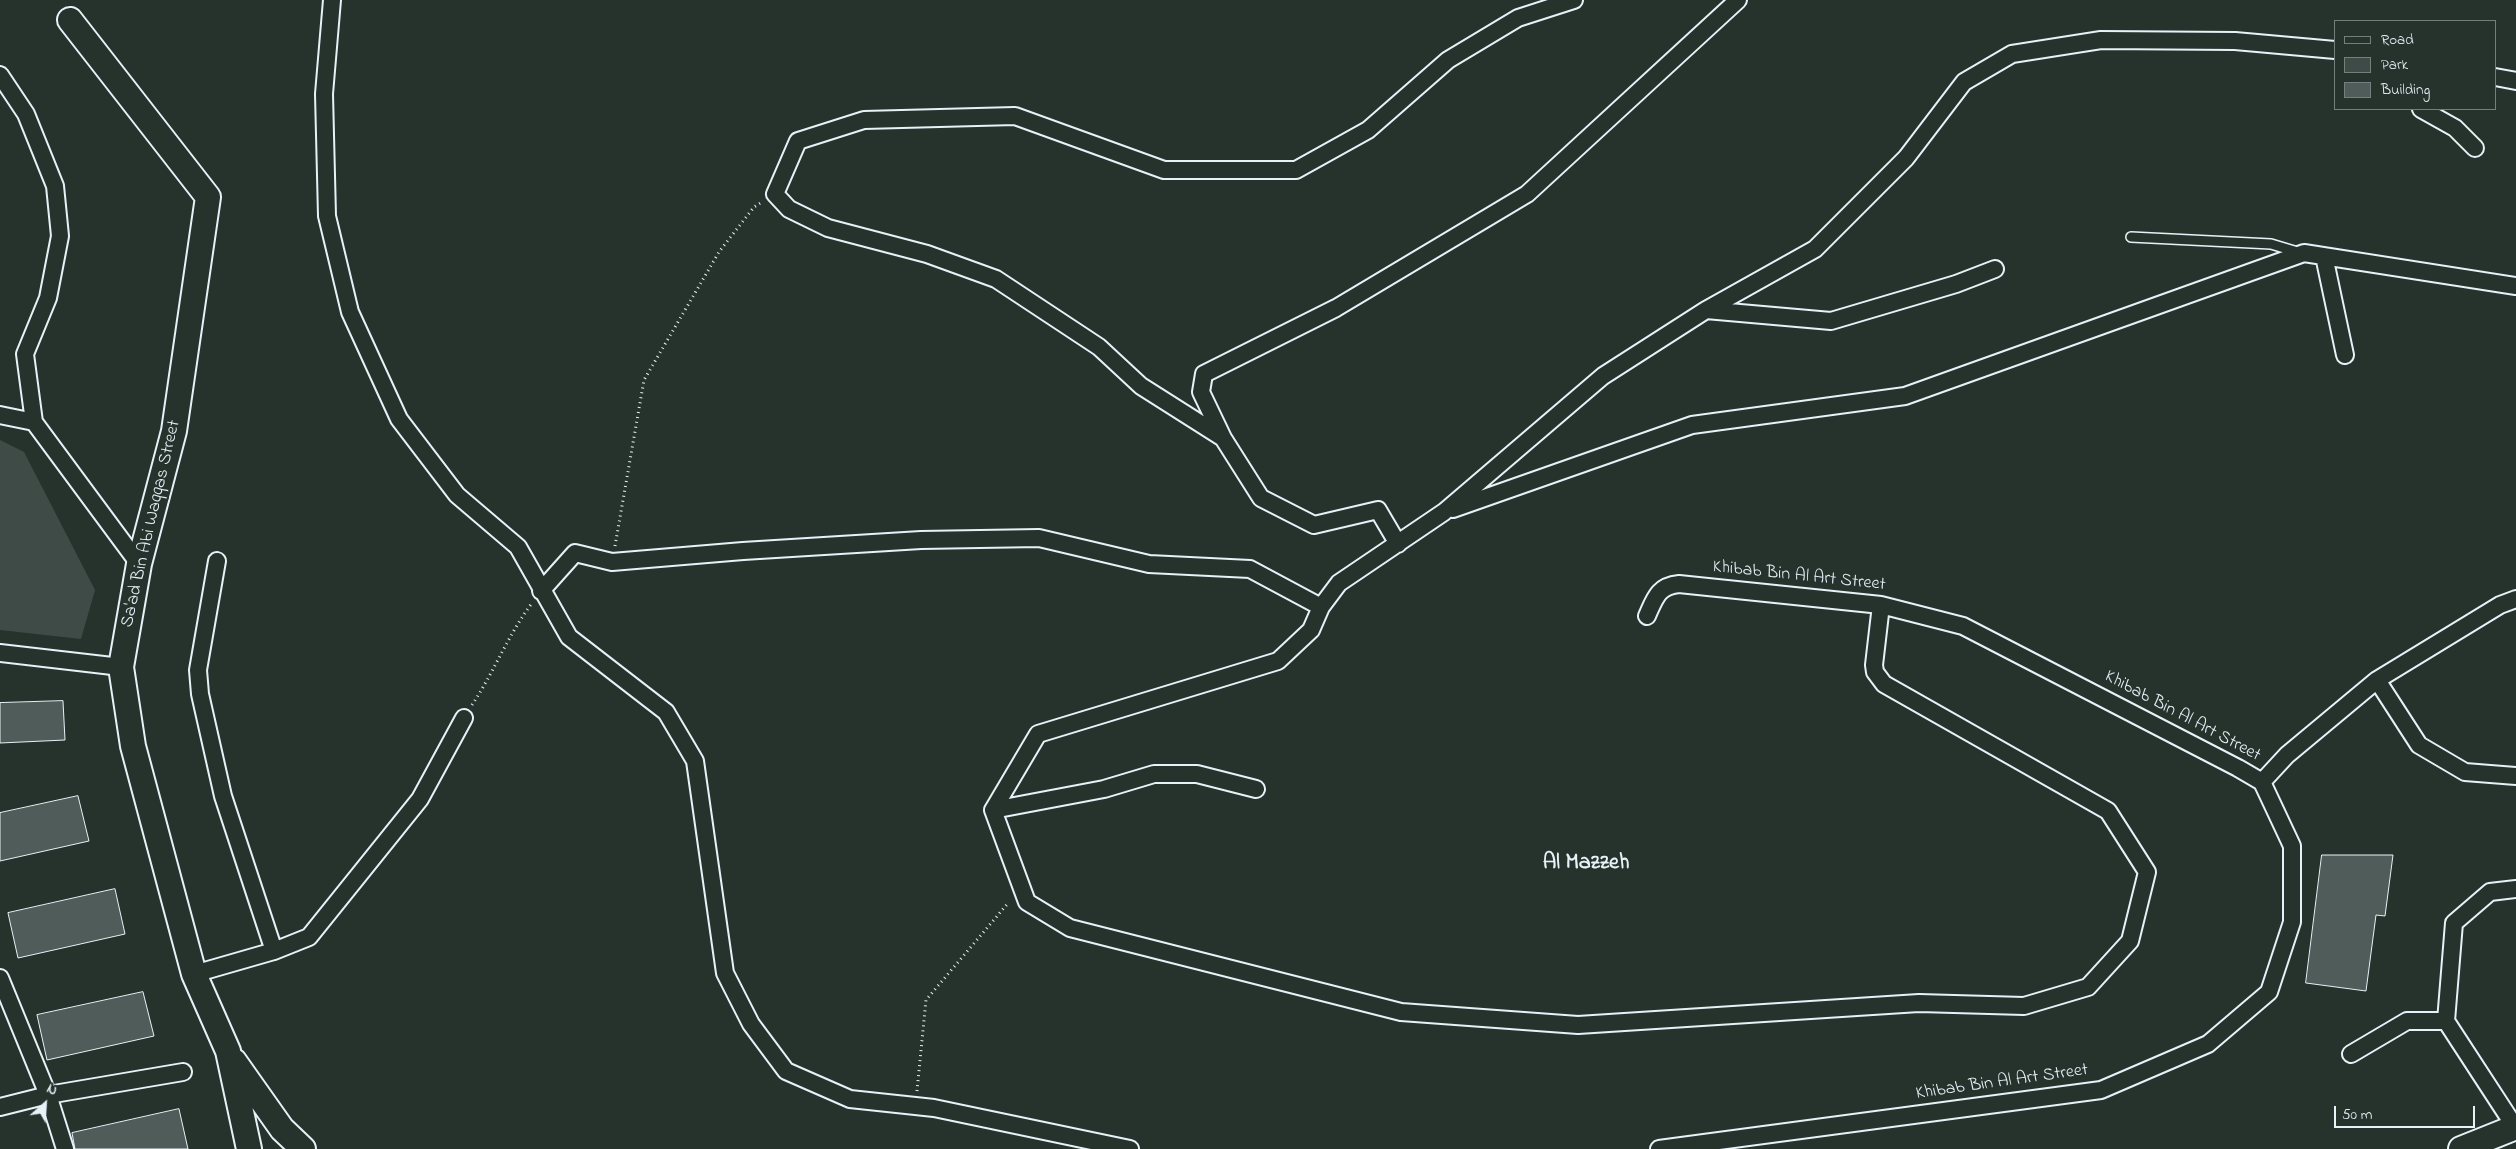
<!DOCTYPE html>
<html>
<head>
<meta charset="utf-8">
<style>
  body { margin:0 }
  #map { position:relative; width:2516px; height:1149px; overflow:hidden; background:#26332d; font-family:"Indie Flower",sans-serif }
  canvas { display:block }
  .legend { position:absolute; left:2334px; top:20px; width:162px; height:90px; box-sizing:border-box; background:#26332d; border:1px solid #747f7e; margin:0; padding:6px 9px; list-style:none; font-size:15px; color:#e8f1f8 }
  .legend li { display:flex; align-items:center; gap:10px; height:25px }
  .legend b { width:25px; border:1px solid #747f7e }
  .north { position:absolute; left:20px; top:1079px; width:50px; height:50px; -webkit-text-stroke:4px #26332d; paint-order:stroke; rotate:26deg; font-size:14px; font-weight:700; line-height:20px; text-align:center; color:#e8f1f8 }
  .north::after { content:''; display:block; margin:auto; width:18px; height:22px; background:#e8f1f8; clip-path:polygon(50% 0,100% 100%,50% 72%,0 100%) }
  .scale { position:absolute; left:2334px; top:1106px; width:141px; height:22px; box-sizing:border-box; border:2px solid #e8f1f8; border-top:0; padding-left:6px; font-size:15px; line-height:18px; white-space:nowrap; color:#e8f1f8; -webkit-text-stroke:4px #26332d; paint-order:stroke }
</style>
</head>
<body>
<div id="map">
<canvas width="2516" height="1149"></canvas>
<ul class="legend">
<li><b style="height:6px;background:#26332d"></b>Road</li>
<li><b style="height:14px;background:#3e4b47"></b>Park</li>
<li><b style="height:14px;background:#505c59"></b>Building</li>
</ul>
<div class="north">N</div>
<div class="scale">50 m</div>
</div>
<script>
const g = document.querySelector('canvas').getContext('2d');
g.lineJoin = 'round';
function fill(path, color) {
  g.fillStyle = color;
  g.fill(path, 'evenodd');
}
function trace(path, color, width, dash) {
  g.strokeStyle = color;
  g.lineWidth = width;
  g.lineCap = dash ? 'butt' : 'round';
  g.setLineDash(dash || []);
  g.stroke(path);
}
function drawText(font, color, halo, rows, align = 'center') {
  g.font = font + ' "Indie Flower",sans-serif';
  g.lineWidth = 4;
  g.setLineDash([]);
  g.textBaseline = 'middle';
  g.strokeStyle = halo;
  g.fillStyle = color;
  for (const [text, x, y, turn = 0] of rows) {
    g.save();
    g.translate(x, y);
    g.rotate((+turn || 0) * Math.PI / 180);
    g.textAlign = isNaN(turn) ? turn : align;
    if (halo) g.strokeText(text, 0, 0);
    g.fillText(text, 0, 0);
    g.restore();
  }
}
const green = new Path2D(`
  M0,440L24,452L95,590L81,639L0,630Z`);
const building = new Path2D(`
  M63,701L65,740L0,743V703Z
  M78,796L89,841L0,861V813Z
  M2322,855H2393L2385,916L2376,915L2366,991L2306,983Z
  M115,889L125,934L18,958L8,913Z
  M143,992L154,1036L47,1060L37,1015Z
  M179,1109L188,1149H75L72,1133Z`);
const path = new Path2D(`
  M615,546L644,380L719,252L754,207L762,202
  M472,705C494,672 508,635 532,603
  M917,1091L926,1000L1009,902`);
const lane = new Path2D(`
  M2131,237L2271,244L2301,253`);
const street = new Path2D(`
  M332,0L324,94L327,216L350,312L399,419L457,495L518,547L569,637L666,712L695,761L725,973L751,1024L786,1071L850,1099L934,1108L1130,1149
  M0,75L26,114L55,186L60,236L48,298L25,354L34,422
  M2495,77L2516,81
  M2421,109L2455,128L2475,148
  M2324,256L2345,355
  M1706,310L1831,321L1956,284L1995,269
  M0,415L34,422L139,564
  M1223,438L1201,392L1204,374L1336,308L1527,194L1738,0
  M1453,509L1692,425L1905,396L2304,253L2516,286
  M1398,544L1378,510L1314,525L1261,498L1223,438L1141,386L1099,347L996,279L927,254L828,228L789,209L775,194L798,141L864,120L1015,116L1164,170H1296L1368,130L1448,60L1518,18L1574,0
  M217,561L198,670L200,694L223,796L274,951
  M541,591L575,553L612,562L743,551L921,540L1039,538L1149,564L1250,569L1321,607
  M1881,605L1874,665L1875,672L1884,684L2108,811L2147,872L2130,941L2088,987L2024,1006L1919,1003L1578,1025L1401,1012L1070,928L1027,902L993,810L1038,734L1278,661L1311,630L1321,607L1339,583L1444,512L1603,376L1706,310L1815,249L1906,158L1964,82L2012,54L2101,40L2235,41L2335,50
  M1647,616C1655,598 1658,586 1679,584L1881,605L1963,626L2238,768L2262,782L2292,846V922L2269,992L2208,1044L2101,1090L1659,1149
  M0,653L121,667
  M2377,680L2419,745L2465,772L2516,776
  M2262,782L2287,755L2377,680L2500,605L2516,599
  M993,810L1104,789L1154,774H1197L1256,789
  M194,974L274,951L309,937L420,799L464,718
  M0,978L48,1095L65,1149
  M2351,1054L2407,1021H2446
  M0,1107L48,1095L183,1072
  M2515,1127L2446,1021L2454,923L2490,892L2516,889`);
const secondary = new Path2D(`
  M70,20L208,197L174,431L139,564L121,667L133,746L194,974L228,1051L249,1149
  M234,1061L282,1129L303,1149
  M2461,1149L2516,1127`);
const streetNames = [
  ["Sa'ad Bin Abi Waqqas Street",152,524,-77],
  ["Khibab Bin Al Art Street",1799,577,6],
  ["Khibab Bin Al Art Street",2182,717,28],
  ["Khibab Bin Al Art Street",2002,1083,-8]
];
const districtNames = [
  ["Al Mazzeh",1586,864]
];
fill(green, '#3e4b47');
fill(building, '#505c59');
trace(building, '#e8f1f8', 1);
trace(lane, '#e8f1f8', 12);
trace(street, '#e8f1f8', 20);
trace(secondary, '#e8f1f8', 28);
trace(path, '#e8f1f8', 3, [1, 4]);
trace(lane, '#26332d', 9);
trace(street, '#26332d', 16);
trace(secondary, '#26332d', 24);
drawText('18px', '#e8f1f8', '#26332d', streetNames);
drawText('bold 22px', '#e8f1f8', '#26332d', districtNames);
</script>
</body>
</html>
